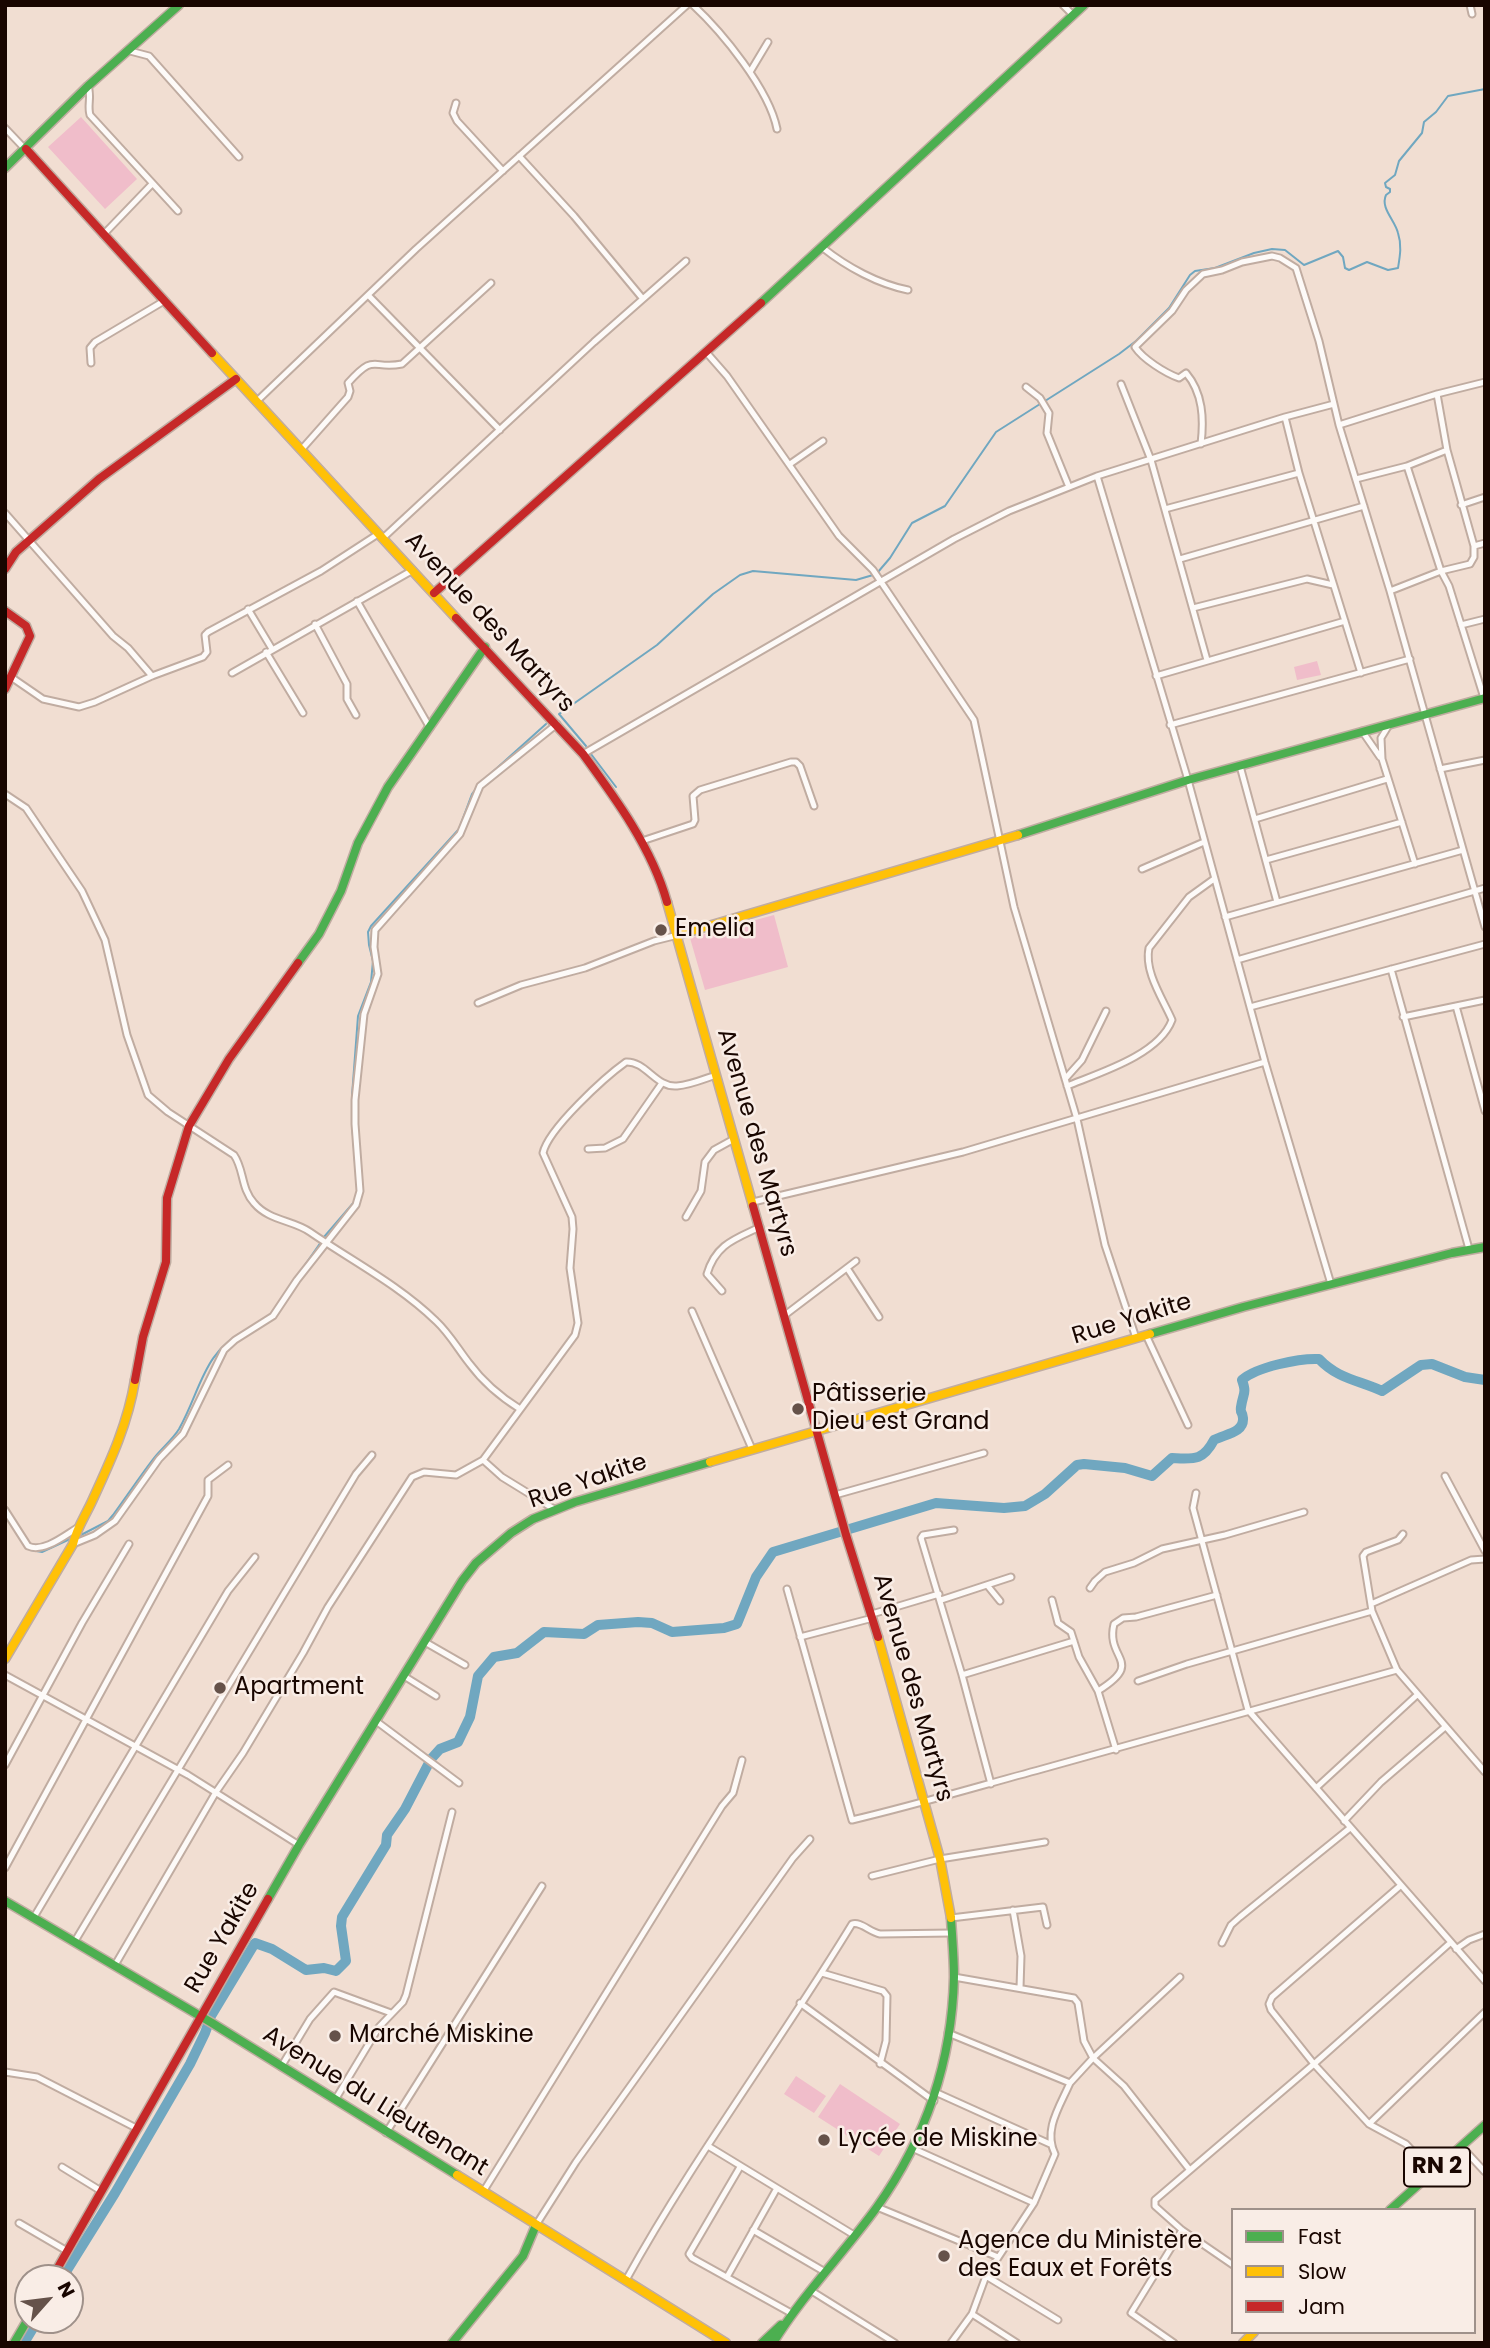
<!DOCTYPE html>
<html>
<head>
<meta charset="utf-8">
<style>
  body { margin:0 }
  #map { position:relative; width:1490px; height:2348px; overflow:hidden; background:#f1ded2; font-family:Poppins,sans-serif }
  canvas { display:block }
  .frame { position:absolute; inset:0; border:7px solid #190600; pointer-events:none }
  .legend { position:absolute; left:1231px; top:2208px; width:245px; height:126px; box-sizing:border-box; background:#f9ede6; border:2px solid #9f918a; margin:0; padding:9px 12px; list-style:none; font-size:21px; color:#190600 }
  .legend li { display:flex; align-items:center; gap:14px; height:35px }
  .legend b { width:35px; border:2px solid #9f918a }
  .north { position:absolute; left:14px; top:2264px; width:70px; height:70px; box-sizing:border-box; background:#f9ede6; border:2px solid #9f918a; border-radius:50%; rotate:62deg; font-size:19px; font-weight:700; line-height:28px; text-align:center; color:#190600 }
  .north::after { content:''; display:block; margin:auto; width:24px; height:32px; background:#65524a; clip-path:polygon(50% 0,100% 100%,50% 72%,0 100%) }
</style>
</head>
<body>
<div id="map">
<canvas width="1490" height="2348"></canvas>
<div class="frame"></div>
<ul class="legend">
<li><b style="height:9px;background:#4caf50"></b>Fast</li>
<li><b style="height:9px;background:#ffc107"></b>Slow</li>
<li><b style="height:9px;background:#c62828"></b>Jam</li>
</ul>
<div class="north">N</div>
</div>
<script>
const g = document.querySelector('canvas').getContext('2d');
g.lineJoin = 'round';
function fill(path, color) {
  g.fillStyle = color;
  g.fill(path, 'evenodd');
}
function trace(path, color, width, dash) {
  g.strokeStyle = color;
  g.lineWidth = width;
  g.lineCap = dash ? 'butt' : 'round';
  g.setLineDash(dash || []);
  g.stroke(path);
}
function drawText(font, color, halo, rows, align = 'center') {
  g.font = font + ' Poppins,sans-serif';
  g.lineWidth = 5;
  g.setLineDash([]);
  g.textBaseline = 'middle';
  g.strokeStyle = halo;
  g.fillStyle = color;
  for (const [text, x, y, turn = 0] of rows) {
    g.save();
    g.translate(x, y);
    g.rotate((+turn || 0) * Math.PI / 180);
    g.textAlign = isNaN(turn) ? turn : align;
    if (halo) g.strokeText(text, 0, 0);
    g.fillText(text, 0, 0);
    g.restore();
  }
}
const green = new Path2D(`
  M81,117L137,179L105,209L48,147Z
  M1317,661L1321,675L1297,680L1294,667Z
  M774,915L788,967L705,990L690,938Z
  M796,2076L826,2096L814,2113L784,2094Z
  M840,2084L900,2124L879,2156L818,2117Z`);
const stream = new Path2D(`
  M1045,401L1119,354L1136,341L1169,308L1190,275L1195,271L1215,268L1254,253L1272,249L1285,250L1304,265L1338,251L1343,257L1345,268L1349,270L1367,262L1388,270L1398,268C1400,256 1402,245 1398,233C1395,220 1380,208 1386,195L1390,192V189L1386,187L1385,183L1395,175L1399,161L1422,133L1424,122L1436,112L1448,96L1485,89
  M878,572L890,558L912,523L945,506L996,432L1040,404
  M586,746L559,714L657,645L713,594L740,575L753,571L856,580L873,575
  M591,754L616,787
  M487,777L546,724
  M355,1162L352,1123V1096L358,1016L371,982L373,961L369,945L368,932L371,926L459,829L472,794L478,786
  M324,1237L355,1201
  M270,1315L321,1242
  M79,1536L108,1521L113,1515C127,1496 140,1476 154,1458C162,1448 173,1439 179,1429C202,1388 202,1352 248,1329
  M31,1550L42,1552L70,1539`);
const river = new Path2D(`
  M62,2278L115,2193L190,2064L205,2033L211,2016L255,1943L272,1949L306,1970L324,1968L336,1971L346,1961L341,1926L342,1917L386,1845L387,1835L405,1809L431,1759L440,1749L458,1742L470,1717L478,1676L494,1657L517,1653L544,1632L584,1634L598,1625L638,1622L652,1623L672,1632L724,1628L737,1624L756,1577L773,1552L936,1503L1004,1508L1025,1506L1045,1494L1077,1465L1084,1464L1125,1468L1152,1476L1172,1458C1194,1459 1203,1461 1214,1440C1225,1434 1244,1433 1243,1418C1242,1410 1240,1414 1241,1407C1243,1393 1247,1394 1242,1380C1256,1367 1300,1358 1319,1359C1338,1379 1358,1380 1382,1391L1421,1365L1432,1364L1465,1377L1485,1380
  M24,2343L38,2320`);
const street = new Path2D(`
  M693,5C722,32 769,89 777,129
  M1063,5L1073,15
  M1470,5L1472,14
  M130,51L149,56L239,157
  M750,72L768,42
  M88,86C92,97 87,105 90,115L178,211
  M456,103L453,113L457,121L503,171
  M5,128L25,149
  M519,156L574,216L643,299
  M103,235L152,184
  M823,248C847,267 878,284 908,290
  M368,295L500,430
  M706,352L727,376L839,536L873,570L974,720L1014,907L1077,1119L1105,1245L1136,1338
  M91,363L90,348L95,342L164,301
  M1121,384L1151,460L1207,660
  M1026,387L1040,398L1049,413L1047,433L1069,487
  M256,402L416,249L687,5
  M1285,417L1299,473L1361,673
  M1339,425L1437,394L1485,382
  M1201,444C1204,419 1203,393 1186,373L1179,378C1165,373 1143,359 1135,347L1172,311L1186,290L1203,274L1222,270L1242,262L1272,256L1280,258L1296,268L1319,341L1339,425L1390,591L1485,927
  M301,450L348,397L350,391L348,383C376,352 371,370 402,364L491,283
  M790,464L823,441
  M1407,466L1441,571L1449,586L1484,698
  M1097,476L1188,780L1265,1062L1331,1284
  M1356,479L1407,466L1447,450
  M1461,505L1485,497
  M1165,509L1299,473
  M5,513L113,636L128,648L152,676
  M383,538L594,342L686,261
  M1474,546L1485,543
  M1180,559L1364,506
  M1390,591L1441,571L1470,564L1474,557V546L1447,450L1437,394
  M357,601L430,728
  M1193,608L1307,579L1333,585
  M248,609L272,649
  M315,624L347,684V699L356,715
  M1461,625L1485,619
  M266,652L303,713
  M232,673L413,570
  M1156,676L1345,621
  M11,677L43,699L79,707L95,702L152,676L203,657L207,652L205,635L208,632L321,571L378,534
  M1170,725L1410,659
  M1389,725L1381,738L1382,759L1415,864
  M1362,731L1380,757
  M583,754L954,539L1009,511L1097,476L1285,417L1334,404
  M1240,766L1277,902
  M1440,769L1485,760
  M5,794L26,808L82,891L105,940L127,1035L148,1095L168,1112L234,1155C244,1169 241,1189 254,1203C269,1221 293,1220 310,1232C352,1261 399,1285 436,1321C449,1333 458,1349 469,1363C483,1382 499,1396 520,1409
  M1255,819L1387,779
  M642,841L693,824L695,820L693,796L700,790L791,762H796L800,766L814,806
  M1266,860L1402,822
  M1142,869L1204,842
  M1225,917L1463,850
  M1237,960L1485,888
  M1391,969L1469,1249
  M478,1003L521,985L585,968L654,941L678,935
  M1456,1006L1485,1111
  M1250,1007L1485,944
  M1403,1017L1485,1000
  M1065,1079L1082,1060L1106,1011
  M1067,1086C1099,1073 1159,1055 1172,1020C1163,999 1144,972 1149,948L1189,897L1214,879
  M588,1149L605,1148L623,1139L662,1083
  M753,1202L963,1152L1265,1062
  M686,1217L701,1191L705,1162L714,1150L734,1139
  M847,1268L879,1317
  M722,1291L707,1274C716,1244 735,1239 760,1227
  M692,1311L752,1449
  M785,1315L856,1261
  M1146,1335L1188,1425
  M483,1460L502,1477L554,1509
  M1445,1476L1485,1551
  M1196,1493L1193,1508L1248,1710L1485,1981
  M835,1495L984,1453
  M5,1510L28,1546C43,1553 64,1536 77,1528
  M954,1530L923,1535L921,1538L962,1675L991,1784
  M73,1544L95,1535L115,1521L159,1459L183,1434L224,1350L235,1340L273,1316L297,1280L356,1205L360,1191L355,1124V1100L364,1014L378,974L374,947L375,930L460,834L480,786L557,724
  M987,1585L1000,1601
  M1090,1588L1095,1581L1105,1572L1134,1563L1162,1549L1225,1535L1304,1512
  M787,1589L852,1820C916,1805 979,1786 1042,1769C1161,1736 1279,1702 1397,1670L1485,1772
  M941,1600L1011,1577
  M1052,1600L1058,1623L1071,1632L1079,1657L1098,1691L1116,1750
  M1371,1604L1471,1560L1485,1559
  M872,1614L939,1594
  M800,1637L873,1618
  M425,1642L465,1665
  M1397,1670L1372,1611L1363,1556L1366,1552L1398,1540L1403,1534
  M5,1675L188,1775L299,1845
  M962,1675L1074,1641
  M404,1676L436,1696
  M1138,1681L1187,1664L1372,1611
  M1098,1691C1146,1661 1105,1660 1114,1624L1123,1618L1136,1617L1217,1595
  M376,1721L459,1783
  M5,1765L82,1623L129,1544
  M1316,1788L1417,1695
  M1344,1821L1381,1782L1445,1727
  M5,1868L208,1496V1480L228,1465
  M872,1876L940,1859L1045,1842
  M1400,1886L1272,1997L1269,2004L1271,2010L1314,2064L1369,2124L1406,2144L1432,2172
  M1013,1910L1021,1956L1020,1988
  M34,1917L228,1591L255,1557
  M951,1918L1043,1907L1047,1925
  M75,1941L356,1474L372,1455
  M1222,1943L1231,1925L1240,1917L1350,1828
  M1456,1949L1469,1940L1485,1934
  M115,1965L216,1792L243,1753L303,1653L328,1607L412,1477L424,1472L456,1475L483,1460L575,1335L578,1323L570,1268L573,1229L572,1217L543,1153C548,1129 605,1077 626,1062C646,1061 656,1088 677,1086C690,1085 704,1079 716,1075
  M822,1973L883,1991L887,1996L886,2041L880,2064
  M954,1977L1074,1998L1078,2003L1084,2041L1093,2058L1124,2086L1189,2169
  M800,2003L934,2101
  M948,2033L1070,2083L1093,2058L1180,1977
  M281,2067L310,2019L334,1992L391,2013
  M5,2072L37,2077L138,2129
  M935,2092L1050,2144
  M335,2100L379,2027L403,2002L406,1995L452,1812
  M1369,2124L1485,2012
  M386,2133L542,1886
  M708,2146L854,2235
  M1461,2146L1485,2172
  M914,2149L1034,2203
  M62,2167L101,2191
  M740,2167L689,2254L692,2258L791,2313
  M483,2192L722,1806L733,1793L742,1760
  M877,2207L998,2257
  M19,2223L67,2251
  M536,2225L576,2162L793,1858L810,1839
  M753,2230L825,2272
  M1233,2265L1182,2230L1155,2206V2200L1314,2064L1450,1943
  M986,2276L1058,2320
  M727,2277L776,2190
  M626,2280C694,2157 779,2044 852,1924C860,1921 870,1932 880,1934L952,1933
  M810,2290L895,2343
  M972,2314L1017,2343
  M951,2343L972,2314L986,2276L1034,2203L1055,2154C1043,2130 1060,2106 1070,2083
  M1174,2343L1131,2313L1182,2230`);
const fast = new Path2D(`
  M5,168L88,86L179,5
  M761,303L1084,5
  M1018,835L1188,780L1485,698
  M298,963L319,934L341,891L358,843L388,787L485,647
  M1150,1334L1243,1307L1452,1253L1485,1247
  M268,1899L299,1845L462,1581L476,1563L511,1533L533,1519L575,1502L710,1462
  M5,1901L212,2023L457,2175
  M1390,2210L1485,2125
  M14,2343L28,2319
  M452,2343L523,2256L536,2225
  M762,2343L781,2325
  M773,2343C803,2294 844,2253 877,2207C926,2138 952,2061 954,1977C954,1957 952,1937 951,1918`);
const slow = new Path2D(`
  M212,353L456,618
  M667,902L753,1206
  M678,935L1018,835
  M710,1462L1150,1334
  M878,1637L940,1859L951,1918
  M5,1659L73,1544C77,1527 86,1515 93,1499C111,1460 128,1423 135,1380
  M457,2175L726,2343
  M1243,2343L1254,2332`);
const jam = new Path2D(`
  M26,149L212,353
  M5,569L16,552L99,479L236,379
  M434,593L761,303
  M5,611L26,626L30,636L5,689
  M456,618L583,754C616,799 652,848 667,902
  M753,1206L846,1535L878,1637
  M135,1380L143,1337L166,1262L167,1198L189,1126L229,1059L298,963
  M52,2278L268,1899`);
const markers = [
  [661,930,7,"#65524a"],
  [798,1409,7,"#65524a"],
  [220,1688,7,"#65524a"],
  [335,2036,7,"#65524a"],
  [824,2140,7,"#65524a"],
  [944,2256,7,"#65524a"]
];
const shields = [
  [1437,2167,66]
];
const shieldNames = [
  ["RN 2",1437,2167]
];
const streetNames = [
  ["Avenue des Martyrs",489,623,47],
  ["Avenue des Martyrs",756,1143,74],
  ["Rue Yakite",1132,1320,-17],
  ["Rue Yakite",588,1482,-19],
  ["Avenue des Martyrs",912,1688,74],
  ["Rue Yakite",223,1938,-60],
  ["Avenue du Lieutenant",375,2102,32]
];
const poiNames = [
  ["Emelia",675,930],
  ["Pâtisserie",812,1395],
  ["Dieu est Grand",812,1423],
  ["Apartment",234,1688],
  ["Marché Miskine",349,2036],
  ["Lycée de Miskine",838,2140],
  ["Agence du Ministère",958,2242],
  ["des Eaux et Forêts",958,2270]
];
fill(green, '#f0bdca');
trace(stream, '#70a7c0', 2);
trace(river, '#70a7c0', 10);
trace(street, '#c0aca1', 9);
trace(fast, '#c0aca1', 11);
trace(slow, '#c0aca1', 11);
trace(jam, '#c0aca1', 11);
trace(street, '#fdfaf8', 5);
trace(fast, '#4caf50', 8);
trace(slow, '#ffc107', 8);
trace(jam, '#c62828', 8);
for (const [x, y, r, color] of markers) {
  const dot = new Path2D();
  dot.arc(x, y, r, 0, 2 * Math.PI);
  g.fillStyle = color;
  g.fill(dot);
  trace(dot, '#f9ede6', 2.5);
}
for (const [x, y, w] of shields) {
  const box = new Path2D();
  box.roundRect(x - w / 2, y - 19.5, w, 39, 5);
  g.fillStyle = '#f9ede6';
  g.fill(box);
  trace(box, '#190600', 2);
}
drawText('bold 23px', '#190600', null, shieldNames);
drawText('24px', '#190600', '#f9ede6', streetNames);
drawText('24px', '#190600', '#f9ede6', poiNames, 'left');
</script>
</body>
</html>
